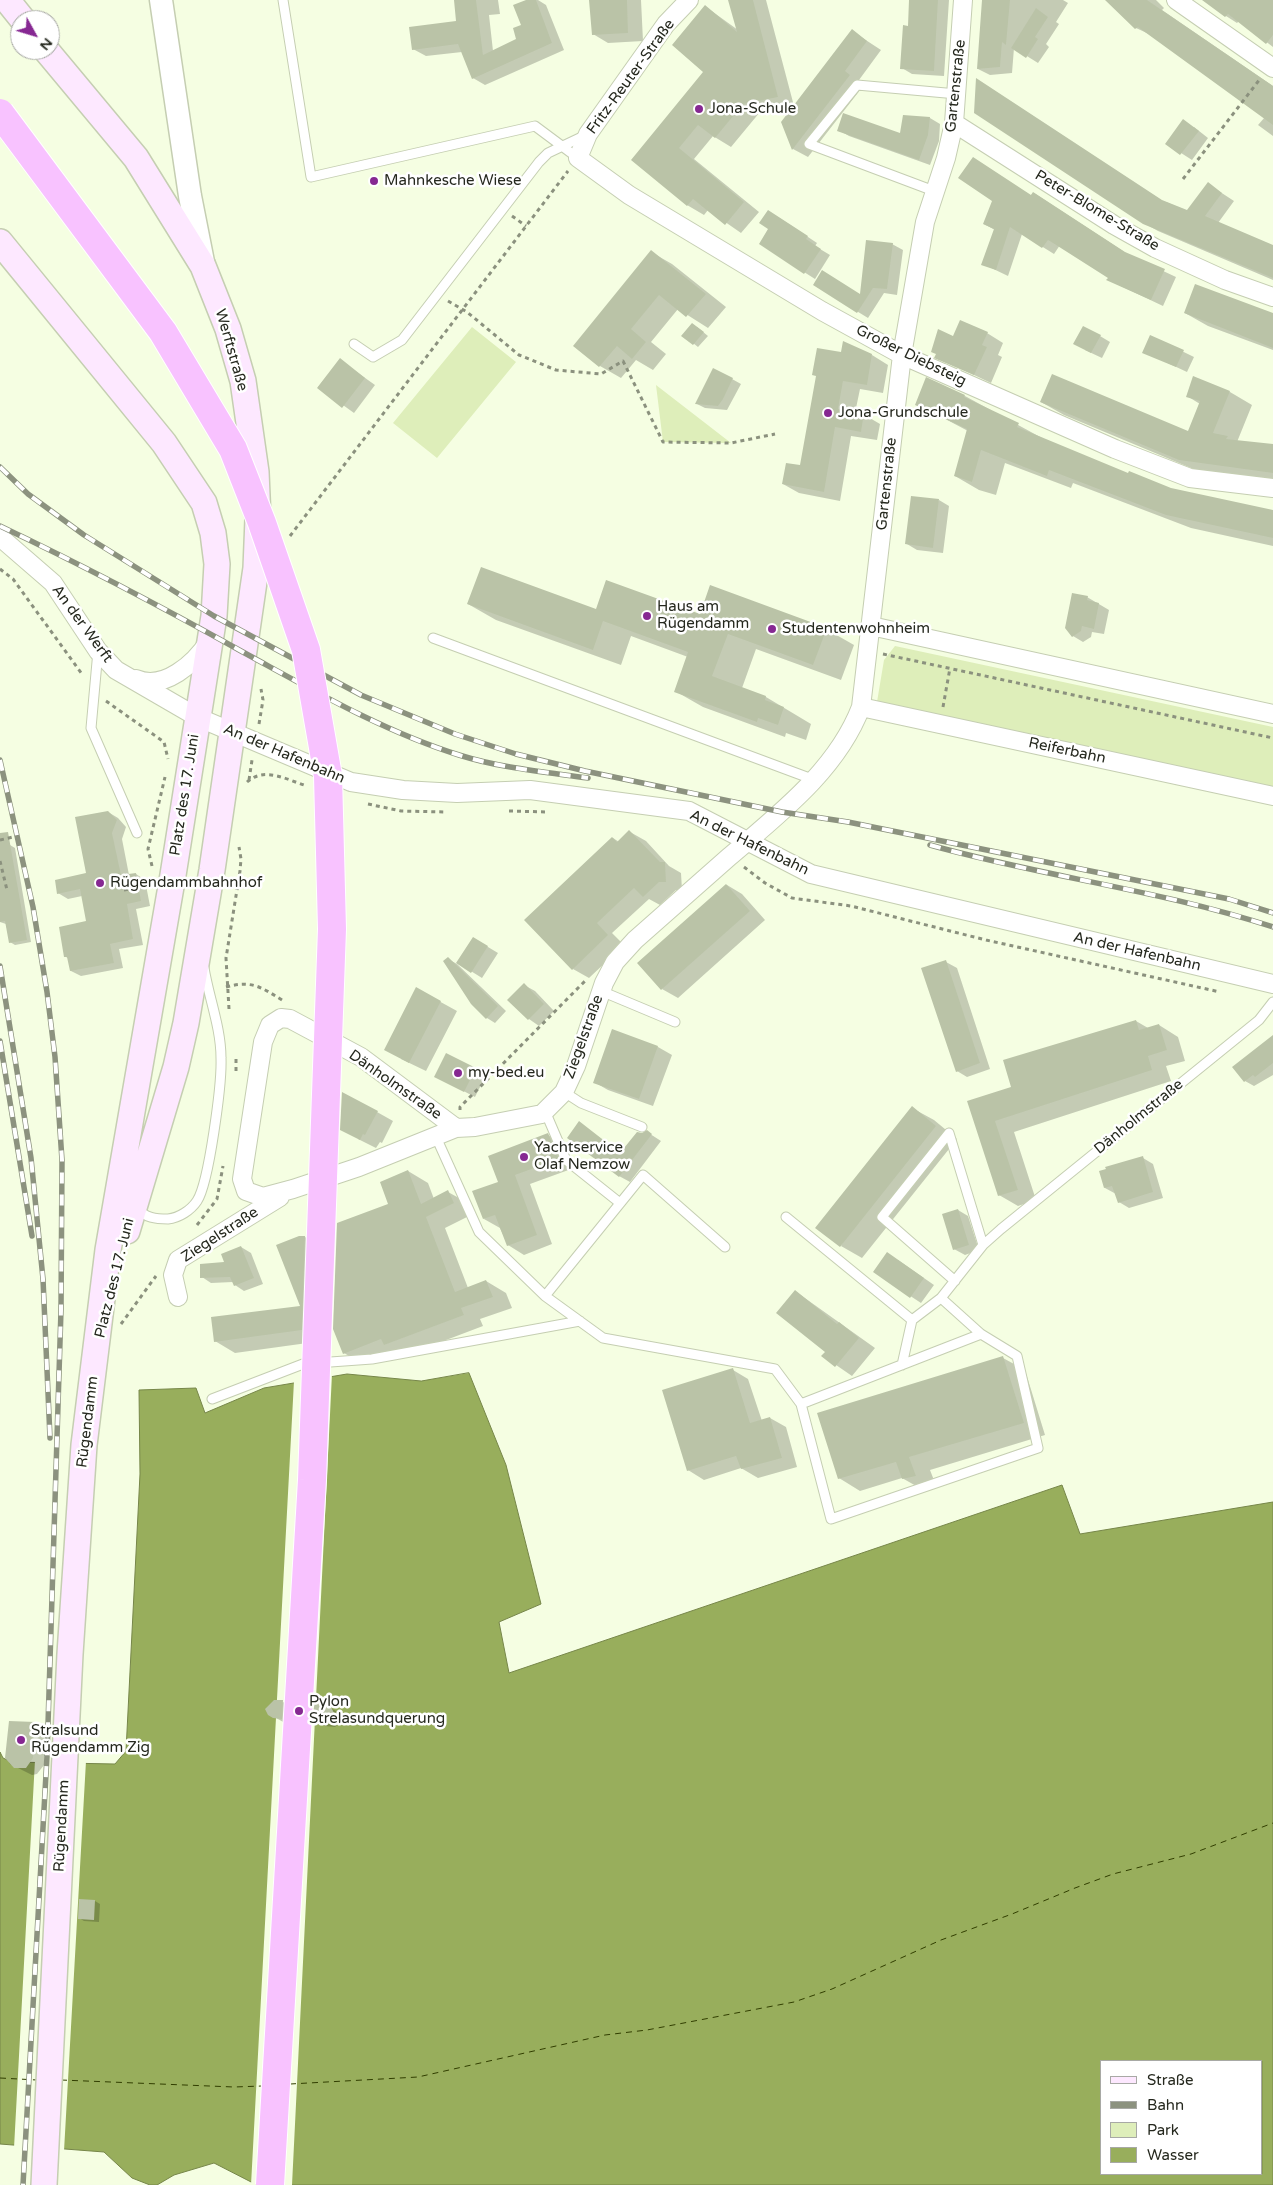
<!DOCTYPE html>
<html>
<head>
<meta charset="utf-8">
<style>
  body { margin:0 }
  #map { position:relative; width:1273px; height:2185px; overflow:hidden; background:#f5fee2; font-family:"Varela Round",sans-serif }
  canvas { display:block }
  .legend { position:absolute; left:1100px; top:2060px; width:162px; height:115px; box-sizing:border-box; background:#fff; border:1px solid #a8a9a5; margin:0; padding:6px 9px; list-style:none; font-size:15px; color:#25281e }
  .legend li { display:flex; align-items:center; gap:10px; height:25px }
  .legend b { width:25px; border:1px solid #a8a9a5 }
  .north { position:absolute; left:10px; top:10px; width:50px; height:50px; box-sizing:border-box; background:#fff; border:1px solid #a8a9a5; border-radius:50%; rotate:129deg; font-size:14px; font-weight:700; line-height:20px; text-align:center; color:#25281e }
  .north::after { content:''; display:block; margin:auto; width:18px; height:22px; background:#862892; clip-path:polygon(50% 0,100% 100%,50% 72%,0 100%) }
</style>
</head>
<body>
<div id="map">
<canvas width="1273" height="2185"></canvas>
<ul class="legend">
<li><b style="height:6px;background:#fde8ff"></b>Straße</li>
<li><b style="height:6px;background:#8c927f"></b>Bahn</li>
<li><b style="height:14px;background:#deeeba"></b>Park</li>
<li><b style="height:14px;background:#98ae5c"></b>Wasser</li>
</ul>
<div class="north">N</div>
</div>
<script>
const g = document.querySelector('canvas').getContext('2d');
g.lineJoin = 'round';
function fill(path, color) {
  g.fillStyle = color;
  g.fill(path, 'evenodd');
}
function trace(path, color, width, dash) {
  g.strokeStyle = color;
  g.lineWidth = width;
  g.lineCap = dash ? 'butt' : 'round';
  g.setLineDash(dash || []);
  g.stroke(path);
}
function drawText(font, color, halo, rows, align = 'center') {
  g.font = font + ' "Varela Round",sans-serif';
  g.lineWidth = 5;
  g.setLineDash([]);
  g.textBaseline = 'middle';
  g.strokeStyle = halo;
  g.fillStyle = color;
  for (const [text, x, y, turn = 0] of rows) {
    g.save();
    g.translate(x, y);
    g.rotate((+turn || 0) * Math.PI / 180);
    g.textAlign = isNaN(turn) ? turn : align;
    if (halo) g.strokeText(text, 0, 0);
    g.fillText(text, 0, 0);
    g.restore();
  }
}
const green = new Path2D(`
  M472,327L516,362L437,458L393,423Z
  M656,385L731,443L663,442Z
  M895,646L1273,727V792L877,702L884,660Z`);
const water = new Path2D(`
  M469,1373L506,1465L541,1604L499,1622L509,1673L1062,1485L1080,1534L1273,1502V2185H257L214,2163L174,2175L157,2185H150L132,2178L104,2152L0,2144V1752L3,1758L12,1762L115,1764L126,1751L140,1474L139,1390L196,1388L205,1413L264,1388L347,1374L421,1381ZM1102,2061H1262V2174H1102Z`);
const pier = new Path2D(`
  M332,1374L292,2185H251L294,1381Z
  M35,1760L86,1761L64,2151L14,2148Z`);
const shadow = new Path2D(`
  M455,0H498L500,14L489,15L493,51L517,40L529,0H538L546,5L564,50L485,85L473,78L462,52L426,56L413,49L457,22Z
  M591,0H641L643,41L608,43L593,34Z
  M730,0H766L794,106L760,112L731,147L713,136L694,159L759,212L741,233L708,210L704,215L687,205L632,160L705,72L706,7L738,30Z
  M910,0H949L944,76L912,74L902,68L909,27Z
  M983,0H1063L1068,3L1056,22L1059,24L1046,44L1049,47L1038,63L1014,48L1012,73L990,75L978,69Z
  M1107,0H1156L1164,8L1162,10L1273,86V136L1258,125L1265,117L1149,34L1136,28Z
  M1204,0H1273V47L1239,21L1237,23L1226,16Z
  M855,33L881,50L859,80L864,85L808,157L793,149L782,122Z
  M930,118L940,124L939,141L930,165L849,136L839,130L901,134Z
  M1194,127L1208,138L1192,160L1167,144Z
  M1208,184L1234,201L1218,223L1273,246V280L1158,231L1144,223L1166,202L1187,211Z
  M1034,193L1129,255L1176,277L1163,306L1108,280L1109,278L1060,245L1054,254L1022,234L1008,276L983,264L995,230L984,224Z
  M778,217L817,243L815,246L830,255L815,279L760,244Z
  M892,244L903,250L897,295L884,293L868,318L814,285L861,295Z
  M651,252L672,264L726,307L708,328L678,309L651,342L666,354L653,370L636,360L621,378L600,366L574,346Z
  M1185,313L1273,315V350L1208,326Z
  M697,327L708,336L698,347L683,335Z
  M987,333L1003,343L998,355L1002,357L991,383L936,357L953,338Z
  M1100,336L1110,342L1102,358L1085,350Z
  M1151,336L1194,357L1187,372L1144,352Z
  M872,355L888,365L883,393L860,389L855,413L863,414L880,424L877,440L851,436L840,501L799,493L783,484L801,466L817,377Z
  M340,360L375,385L354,413L318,387Z
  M732,379L741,384L727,410L705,408L697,404Z
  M927,379L965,396L1042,438L1129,475L1171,489L1273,511V546L1191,528L1073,483L1071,488L1005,463L996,495L979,490L955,476L968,431L917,404Z
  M1230,392L1252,405L1237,442L1273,446V481L1203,473L1064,415L1041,402L1189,433L1200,404L1187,396Z
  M939,500L949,506L943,553L917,550L907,544Z
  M1087,597L1109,610L1104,634L1092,632L1091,637L1083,642L1073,636Z
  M468,604L700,616L826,629L854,645L841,680L756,649L742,688L766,697L811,724L806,740L786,733L785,737L703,707L675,691L688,657L631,636L621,665L496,620Z
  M108,812L118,818L126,827L122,839L129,875L136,874L145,880L150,906L136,909L143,945L119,949L123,968L81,976L71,971L68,958L66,957L87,922L82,896L68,899L58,893L88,874Z
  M630,832L646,841L669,866L681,873L682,890H676L660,905L649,899L612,933L624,945L589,978L573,969L613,838L619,842Z
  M10,845L15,848L31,942L15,945L10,942L6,924L0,922V847Z
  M727,885L742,894L765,920L678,998L662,989Z
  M473,938L498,953L482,978L458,963Z
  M448,959L457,964L506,1011L495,1023L487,1018Z
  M946,962L957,968L990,1069L967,1077L957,1071Z
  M524,985L535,991L554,1011L539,1026L529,1019Z
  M417,989L457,1011L426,1071L401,1059Z
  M1136,1021L1148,1028L1159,1025L1178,1037L1185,1061L1166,1066L1171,1081L1014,1132L1036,1200L1018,1206L999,1195L969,1102L1013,1088Z
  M613,1031L658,1047L672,1055L653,1106L608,1090L594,1082Z
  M1273,1036V1075L1254,1086L1245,1081Z
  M475,1069L486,1075L475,1097L446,1082Z
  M912,1108L934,1120L957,1139L862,1258L841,1246Z
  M377,1112L393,1121L382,1143L380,1142L376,1148L358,1139Z
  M579,1123L621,1153L647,1132L661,1141L630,1182L619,1176Z
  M548,1135L564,1144L574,1168L530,1184L552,1244L524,1255L508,1245L500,1228L484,1219L499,1182Z
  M1143,1158L1153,1164L1163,1198L1129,1208L1119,1202L1116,1194L1105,1188L1101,1172Z
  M408,1171L428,1183L434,1199L448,1192L468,1203L473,1214L445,1228L468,1288L486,1281L506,1293L512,1308L480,1319L483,1326L404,1356L397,1352L364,1365L344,1353L390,1205Z
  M958,1210L968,1216L979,1250L965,1255L954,1249Z
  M305,1237L325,1249L322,1341L235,1353L215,1341L301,1307L278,1246Z
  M241,1247L251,1253L263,1284L244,1291L235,1285L233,1282L211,1283L202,1277L226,1264Z
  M898,1260L934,1285L921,1303L874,1272Z
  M795,1291L875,1348L852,1376L823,1356L826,1352Z
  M1003,1358L1025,1370L1045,1435L930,1470L937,1488L925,1491L902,1478L860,1491L839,1478Z
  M733,1370L748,1379L762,1421L770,1418L786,1427L797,1467L758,1478L741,1468L704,1480L688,1470Z
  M283,1702L293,1708L285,1723L269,1714Z
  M325,1705L336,1711L344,1719L335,1727L325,1726L315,1720Z
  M35,1724L45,1730L44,1765L37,1774L32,1775L10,1764L6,1757Z
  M95,1901L100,1904L99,1922L84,1921L79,1918Z`);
const ferry = new Path2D(`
  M0,2078L37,2080
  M61,2080L234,2087L262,2086
  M290,2084L418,2077L605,2035L647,2030L794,2002L832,1989L941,1940L1012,1914L1075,1888L1113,1874L1191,1854L1273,1823`);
const building = new Path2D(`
  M454,0H476L483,55L516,39L513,28L521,25L513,5L526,0H536L552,43L472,79L458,44L412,50L409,27L456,21Z
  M589,0H627L628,33L592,35Z
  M728,0H753L778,97L743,104L715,138L698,125L679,148L744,202L725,225L693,199L687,206L631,160L703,72L672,45L705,5L737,32Z
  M909,0H938L934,71L900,69L903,25L908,26Z
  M982,0H1010L1006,45L1002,42L1000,67L977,69Z
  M1105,0H1147L1273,86V125L1138,27L1135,29Z
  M1202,0H1273V35L1266,44L1228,14L1225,17Z
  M1036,8L1048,17L1035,37L1038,39L1026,58L1011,48Z
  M852,29L867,41L845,71L850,75L792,150L781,122Z
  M976,78L1162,200L1187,210L1208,182L1222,193L1205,216L1273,245V278L1143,224L974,113Z
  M843,113L900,133L903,115L930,117L928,135L919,160L837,131Z
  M1183,119L1199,131L1180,155L1165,144Z
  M973,157L1031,195L1033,192L1125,252L1165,269L1151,300L1106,280L1108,278L1053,243L1048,240L1042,248L1010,227L996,270L981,265L994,229L983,224L992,201L958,178Z
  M768,210L808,236L806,239L821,249L804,274L759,244L768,229L759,223Z
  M866,240L893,243L887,289L873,288L857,313L813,285L822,270L860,294Z
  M651,250L706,294L686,317L659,295L631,329L646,342L632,359L617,346L599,367L573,346Z
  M1195,284L1273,313V348L1184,313Z
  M960,320L988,332L982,345L987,347L974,375L934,358L936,354L931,352L938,329L953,336Z
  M692,323L704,332L693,345L681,336Z
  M1083,326L1101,335L1091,353L1073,344Z
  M1150,335L1184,350L1176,367L1142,353Z
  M843,341L872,354L867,385L843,381L838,409L864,413L861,432L835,427L824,492L782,484L786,463L800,465L816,376L812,375L817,348L841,352Z
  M340,358L365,378L342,408L317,388Z
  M713,368L733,378L723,399L718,406L695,404Z
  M1052,374L1188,431L1200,401L1186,397L1193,376L1230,391L1213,433L1228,436L1226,439L1273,444V473L1179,460L1040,402Z
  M926,377L965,395L964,397L1019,423L1017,427L1128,473L1129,471L1171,488L1273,510V538L1166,515L1049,470L1047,476L981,450L972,482L954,476L967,429L915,405Z
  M911,496L939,499L933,548L905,544Z
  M481,567L596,609L606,580L700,614L710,585L827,628L813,665L728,634L712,676L766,696L765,700L784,707L778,725L758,718L757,722L674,692L688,652L603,621L593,650L467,604Z
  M1072,593L1088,596L1087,600L1099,603L1094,629L1082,626L1081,631L1072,637L1065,628Z
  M108,811L117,820L112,833L121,875L136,873L141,901L127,904L133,939L110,944L114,963L70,971L67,957H64L59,927L86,921L80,889L57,894L55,880L86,873L75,817Z
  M629,830L660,862H665L666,882H659L643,897L634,888L597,923L608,935L572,970L524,920L612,837L617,842Z
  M8,832L27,940L9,943L5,921L0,922V833Z
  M726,884L750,911L661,990L637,963Z
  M473,937L488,946L471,973L456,963Z
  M448,957L498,1006L486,1019L471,1004L443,961Z
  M946,960L980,1063L956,1072L921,968Z
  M524,983L544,1004L528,1020L507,1000Z
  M416,987L441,1001L409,1063L384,1050Z
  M1136,1020L1139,1030L1159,1024L1167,1050L1148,1056L1152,1070L995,1121L1018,1190L998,1196L967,1101L1011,1087L1003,1060Z
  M612,1029L658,1046L639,1099L593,1083Z
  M1273,1035V1063L1255,1077L1253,1075L1244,1082L1232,1067Z
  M446,1053L476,1068L464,1092L434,1077Z
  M342,1092L378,1111L365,1135L363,1134L360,1140L340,1130Z
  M912,1106L936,1126L840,1247L815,1228Z
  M579,1121L620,1153L637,1132L642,1133L647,1130L652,1134L619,1177L567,1138Z
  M548,1133L559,1159L515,1175L537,1235L507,1246L495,1215L483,1219L472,1191L498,1182L488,1156Z
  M1143,1156L1153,1192L1118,1203L1112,1186L1104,1188L1099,1171L1106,1169L1105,1167Z
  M408,1170L421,1204L448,1190L454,1203L426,1217L455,1292L486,1280L493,1297L461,1308L464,1315L384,1345L381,1339L343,1354L333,1329L337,1223L388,1204L380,1182Z
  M958,1209L969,1245L953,1250L942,1214Z
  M299,1236H305L302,1330L214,1342L211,1317L300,1306L276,1245Z
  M241,1246L254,1278L234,1286L230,1277L200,1278V1264L224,1262L221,1254Z
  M887,1252L924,1278L910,1298L873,1272Z
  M795,1290L837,1324L839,1322L859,1338L835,1367L821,1356L825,1352L776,1313Z
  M1003,1356L1024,1423L909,1457L916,1476L902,1479L896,1462L838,1479L817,1413Z
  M733,1368L750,1423L770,1417L782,1458L741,1469L736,1456L687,1471L662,1390Z
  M274,1700H283L282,1719L273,1718L268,1715L265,1709Z
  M314,1703H325L331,1707L334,1713L330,1719L324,1722L313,1721Z
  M9,1721L35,1722L33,1758L26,1768H14L5,1758Z
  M79,1899L95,1900L94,1920L78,1919Z`);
const path = new Path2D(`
  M1183,179L1260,79
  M512,216L526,226
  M448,301L467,312L519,355L556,370L601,374L623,361L663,442L731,443L775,434
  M290,536L568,171
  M0,569L13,579L82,674
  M883,654L1273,738
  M106,701L164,742L168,759
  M943,707L950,668
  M259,724L263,700L261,689
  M249,780L252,760
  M247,782C265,766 287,780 307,786
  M368,804L401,811L446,812
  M509,811L548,812
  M0,840L13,837
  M0,861L7,890
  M152,866L148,849L165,777
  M744,867L765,883L792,898L851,906L986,940L1220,992
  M124,890L150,886
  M226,987C252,980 261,987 282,1000
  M229,1009L226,958L240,871L241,859L239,847
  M236,1071V1057
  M460,1110V1107L585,981
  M197,1225L217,1199L223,1166
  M121,1324L156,1276`);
const service = new Path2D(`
  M283,0L311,177L535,126L578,158
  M934,191L809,144L857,85L957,94
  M354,344L373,357L402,340L539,162L548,153L586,135
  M433,638L812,779
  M98,651L91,728L137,833
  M601,991L675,1022
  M564,1092L581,1103L642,1127
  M545,1111L566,1160L620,1203
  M436,1137L479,1232L545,1296L603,1338L775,1369L801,1404L831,1519L1038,1448L1017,1356L981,1334L941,1298L983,1245L1001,1229L1259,1020L1273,1002
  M137,1208C145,1218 156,1219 168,1219C179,1218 191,1210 197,1201C209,1183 222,1083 221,1058C221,1028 209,998 204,968
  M786,1217L912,1320L902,1365
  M955,1281L882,1217L949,1133L983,1245
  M545,1296L643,1175L725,1247
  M912,1320L941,1298
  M212,1399L303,1364L372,1359L580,1321
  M801,1404L981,1334`);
const minor = new Path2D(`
  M689,0L666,24L588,134L578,158L629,195L822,311L902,355L1115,449L1190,478L1273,488
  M1176,0L1273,68
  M954,123L1114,225L1155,248L1225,280L1273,297
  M0,537L53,583L98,651L116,670L197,717L351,782L403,790L457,793L530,790L689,811L811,874L1273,984
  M871,626L1273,714
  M136,679C164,691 195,663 209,641
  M861,707L1273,796
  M456,1128L361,1057L290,1019L281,1018L270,1025L263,1042L242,1179L246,1191L263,1197L293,1189L359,1167L456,1128L475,1127L542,1114L564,1092L576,1066L604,983L615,962L635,940C667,912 698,884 729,857C779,814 837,770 861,707L902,355L925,222L946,158L954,123L963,0
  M178,1297L173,1275L178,1260L280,1197`);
const tertiary = new Path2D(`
  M161,0L190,196L203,262`);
const secondary = new Path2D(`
  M7,0L23,20
  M46,50L136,158L203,266L228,329L243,381L256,472L258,519L256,568L212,870L186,1023L176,1067L127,1231
  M0,242L164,443L204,503L213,533L217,564L214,616L173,875L108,1250L84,1445L70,1654L44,2185`);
const rail = new Path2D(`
  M0,467L28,494L84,535L214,616L361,695L455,734L516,754L585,771L782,812L848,822L1229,899L1273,913
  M0,526C82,565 162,607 241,651C311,689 382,731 459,755C500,768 545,772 588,778
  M0,760L33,907L47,992L55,1057L62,1160L61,1310L47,1756L23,2185
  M930,845C1044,877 1161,890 1273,927
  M0,966L31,1158L43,1279L50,1438
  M0,1041L32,1236`);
const trunkBridge = new Path2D(`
  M0,113L163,332L233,449L262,523L306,650L328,776L332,929L312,1480L270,2185`);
const markers = [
  [699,109,5,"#862892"],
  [374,181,5,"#862892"],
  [828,413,5,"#862892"],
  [647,616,5,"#862892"],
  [772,629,5,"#862892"],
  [100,883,5,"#862892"],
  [458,1073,5,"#862892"],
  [524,1157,5,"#862892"],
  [299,1711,5,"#862892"],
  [21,1740,5,"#862892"]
];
const streetNames = [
  ["Fritz-Reuter-Straße",631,77,-54],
  ["Gartenstraße",956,86,-84],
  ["Peter-Blome-Straße",1097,211,31],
  ["Werftstraße",231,350,74],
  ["Großer Diebsteig",911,356,26],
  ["Gartenstraße",887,484,-84],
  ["An der Werft",82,624,54],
  ["Reiferbahn",1067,751,12],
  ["An der Hafenbahn",284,754,23],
  ["Platz des 17. Juni",185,795,-81],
  ["An der Hafenbahn",749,843,26],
  ["An der Hafenbahn",1137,952,13],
  ["Ziegelstraße",584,1037,-70],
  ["Dänholmstraße",395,1085,35],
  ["Dänholmstraße",1139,1117,-39],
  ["Ziegelstraße",220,1235,-33],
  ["Platz des 17. Juni",115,1278,-76],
  ["Rügendamm",88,1422,-83],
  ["Rügendamm",62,1826,-87]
];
const poiNames = [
  ["Jona-Schule",709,109],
  ["Mahnkesche Wiese",384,181],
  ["Jona-Grundschule",838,413],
  ["Haus am",657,607],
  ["Rügendamm",657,624],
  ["Studentenwohnheim",782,629],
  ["Rügendammbahnhof",110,883],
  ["my-bed.eu",468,1073],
  ["Yachtservice",534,1148],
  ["Olaf Nemzow",534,1165],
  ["Pylon",309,1702],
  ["Strelasundquerung",309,1719],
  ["Stralsund",31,1731],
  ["Rügendamm Zig",31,1748]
];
fill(green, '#deeeba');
fill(water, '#98ae5c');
trace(water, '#768649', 1);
fill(pier, '#f5fee2');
fill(shadow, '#0003');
trace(ferry, '#313e00', 1, [6, 5]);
fill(building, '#bac3a7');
trace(service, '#c5ceb2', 11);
trace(minor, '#c5ceb2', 20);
trace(tertiary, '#c5ceb2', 25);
trace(secondary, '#c5ceb2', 28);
trace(path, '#8b917e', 3, [4, 4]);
trace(service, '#fff', 9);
trace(minor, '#fff', 18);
trace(tertiary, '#fff', 22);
trace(secondary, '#fde8ff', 25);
trace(rail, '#8c927f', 5.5);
trace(rail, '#fff', 4, [11]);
trace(trunkBridge, '#fff', 30, []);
trace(trunkBridge, '#f8c2ff', 28);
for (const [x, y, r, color] of markers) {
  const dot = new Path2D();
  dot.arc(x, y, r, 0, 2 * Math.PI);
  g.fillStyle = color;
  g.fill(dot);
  trace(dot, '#fff', 2);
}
drawText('15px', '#25281e', '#fff', streetNames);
drawText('15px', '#25281e', '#fff', poiNames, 'left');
</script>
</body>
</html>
